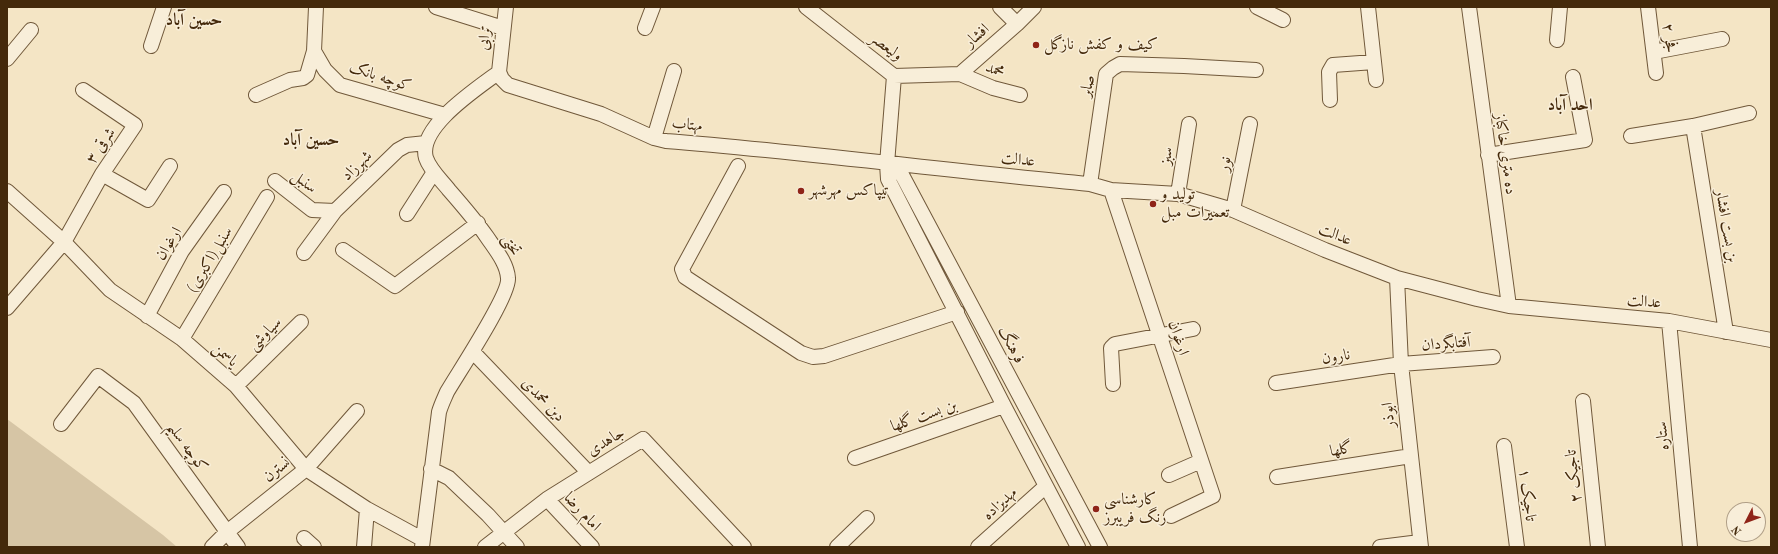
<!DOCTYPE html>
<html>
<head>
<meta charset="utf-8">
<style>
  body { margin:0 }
  #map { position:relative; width:1778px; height:554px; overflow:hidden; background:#f4e5c5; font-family:"Old Standard TT",serif }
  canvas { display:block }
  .frame { position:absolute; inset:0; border:8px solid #44290b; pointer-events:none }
  .north { position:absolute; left:1726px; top:502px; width:40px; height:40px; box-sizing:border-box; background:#f8eed9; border:1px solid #b09f87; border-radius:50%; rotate:228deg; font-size:11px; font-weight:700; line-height:16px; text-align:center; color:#44290b }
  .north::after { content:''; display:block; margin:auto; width:14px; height:18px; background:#8f2418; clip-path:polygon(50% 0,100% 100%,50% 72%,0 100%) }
</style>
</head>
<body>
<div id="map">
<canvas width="1778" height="554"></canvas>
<div class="frame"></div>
<div class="north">N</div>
</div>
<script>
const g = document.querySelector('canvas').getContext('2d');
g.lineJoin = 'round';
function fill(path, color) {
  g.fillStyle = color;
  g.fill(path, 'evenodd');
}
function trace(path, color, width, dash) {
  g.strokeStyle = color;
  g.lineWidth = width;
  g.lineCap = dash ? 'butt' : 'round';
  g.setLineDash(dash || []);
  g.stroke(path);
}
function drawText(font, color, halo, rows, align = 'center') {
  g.font = font + ' "Old Standard TT",Amiri,serif';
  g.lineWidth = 3;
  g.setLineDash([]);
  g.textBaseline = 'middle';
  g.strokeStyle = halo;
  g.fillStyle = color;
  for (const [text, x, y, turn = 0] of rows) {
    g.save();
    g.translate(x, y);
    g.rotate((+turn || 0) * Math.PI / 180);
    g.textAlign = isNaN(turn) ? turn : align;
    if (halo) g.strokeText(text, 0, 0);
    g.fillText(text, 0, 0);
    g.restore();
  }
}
const green = new Path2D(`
  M7,419L163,535L177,547H7Z`);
const minor = new Path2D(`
  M316,7L314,51L325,70L340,85L445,115
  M436,7L503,28
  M506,7L499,72L502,79L508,85L601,114L654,138L666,141C807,152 948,171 1090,184L1111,190L1178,194L1233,210L1325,250L1397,278L1477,299L1509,306L1669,321L1771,340
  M806,7L894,76L960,74L993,88L1020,95
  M1000,7L1017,24
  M1257,7L1283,20
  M1368,7L1376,80
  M1469,7L1509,306
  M1648,7L1656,73
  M645,28L653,7
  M1557,40L1560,7
  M151,46L164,7
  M1654,52L1722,39
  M7,59L31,30
  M960,74L1017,24L1034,7
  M894,76L887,164L888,179L1004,406L1078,547
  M256,95L290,80L303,78L307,75L314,51
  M1330,100L1329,72L1333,65L1374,62
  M1693,126L1726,332
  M1631,136L1693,126L1749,113
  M654,138L674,71
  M1488,155L1585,140L1573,77
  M887,164L902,175L1100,547
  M738,166L682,269L685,277L801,353L813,357L824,356L957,312
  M102,174L148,200L170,166
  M275,181L312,210L335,211L398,150L407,145L426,143
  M1090,184L1106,74L1113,68L1120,64L1184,66L1256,70
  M1111,190L1213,496L1171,516
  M7,191L64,242L110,290L182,339L236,386L306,469L367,509L422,539
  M1178,194L1189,124
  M1233,210L1250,124
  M407,214L434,172
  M343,250L395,286L478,223
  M304,253L335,211
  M1397,278L1401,364L1421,547
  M7,308L64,242L102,174L135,125L83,90
  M147,316L182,251L224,192
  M1669,321L1690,547
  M182,339L267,197
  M473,352L588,472
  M1276,383L1401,364L1493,357
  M1113,384L1111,348L1115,344L1193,329
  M236,386L301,322
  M1583,401L1598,547
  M61,424L98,376L134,403L238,547
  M1504,446L1517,547
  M855,458L1004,406
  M431,469L449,478L488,515L517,547
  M1169,475L1201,461
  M1277,477L1411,456
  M547,499L592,547
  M304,538L314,547
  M212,547L227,532L306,469L357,411
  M364,547L367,509
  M422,547L439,412C441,405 444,399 447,392C458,373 510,295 508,278C507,263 495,249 487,237C476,221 463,206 449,190C442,181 430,170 426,158C417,127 478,88 499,72
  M485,547L547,499L643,439L744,547
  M837,547L867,518
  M978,547L1046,486
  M1380,547L1420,542`);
const markers = [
  [1036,45,4,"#8f2418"],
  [801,191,4,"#8f2418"],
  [1153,204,4,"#8f2418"],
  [1096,509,4,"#8f2418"]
];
const streetNames = [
  ["افشار",977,36,-41],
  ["ترابی",485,38,-84],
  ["فجر ۲",1669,38,83],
  ["ولیعصر",886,47,36],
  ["محمد",995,70,20],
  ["کوچه بانک",380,77,18],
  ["صابر",1088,86,-77],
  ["مهتاب",687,125,6],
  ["۳ شرقی",101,146,-56],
  ["ده متری خاکباز",1505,154,82],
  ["سبز",1167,156,-81],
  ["عدالت",1018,160,6],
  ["نور",1225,164,-79],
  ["شهرزاد",357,166,-44],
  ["سنبل",304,182,38],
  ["بن بست افشار",1726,226,81],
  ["عدالت",1335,235,22],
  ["ارغوان",169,244,-58],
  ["تختی",511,245,60],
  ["سنبل(اکبری)",210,260,-59],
  ["عدالت",1644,302,5],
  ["سیاوشی",265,334,-45],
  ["ارغوان",1178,338,72],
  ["آفتابگردان",1446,344,-4],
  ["فرهنگ",1011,345,62],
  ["یاسمن",225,355,41],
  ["نارون",1336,357,-9],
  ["دین محمدی",543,400,46],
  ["ابوذر",1389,415,-96],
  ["بن بست گلها",924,416,-19],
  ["ستاره",1663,436,-95],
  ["جاهدی",606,442,-31],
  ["کوچه سلیم",187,447,54],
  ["گلها",1341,450,-9],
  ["نسترن",277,470,-39],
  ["تاجیک ۲",1574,476,-96],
  ["تاجیک ۱",1527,495,83],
  ["مهدیزاده",1000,504,-42],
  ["امام رضا",582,512,47]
];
const poiNames = [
  ["کیف و کفش نازگل",1044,45],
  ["تیپاکس مهرشهر",809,191],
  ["تولید و",1161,195],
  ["تعمیرات مبل",1161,213],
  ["کارشناسی",1104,500],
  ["رنگ فریبرز",1104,518]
];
const neighbourhoodNames = [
  ["حسین آباد",194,21],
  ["احد آباد",1570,106],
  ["حسین آباد",311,141]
];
fill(green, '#d6c5a5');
trace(minor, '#70583a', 16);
trace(minor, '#f8eed9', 14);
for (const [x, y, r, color] of markers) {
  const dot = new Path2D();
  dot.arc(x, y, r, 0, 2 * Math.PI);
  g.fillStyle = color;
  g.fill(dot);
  trace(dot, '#f8eed9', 1.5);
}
drawText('16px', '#44290b', '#f8eed9', streetNames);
drawText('16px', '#44290b', '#f8eed9', poiNames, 'left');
drawText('bold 17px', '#44290b', '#f8eed9', neighbourhoodNames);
</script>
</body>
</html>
